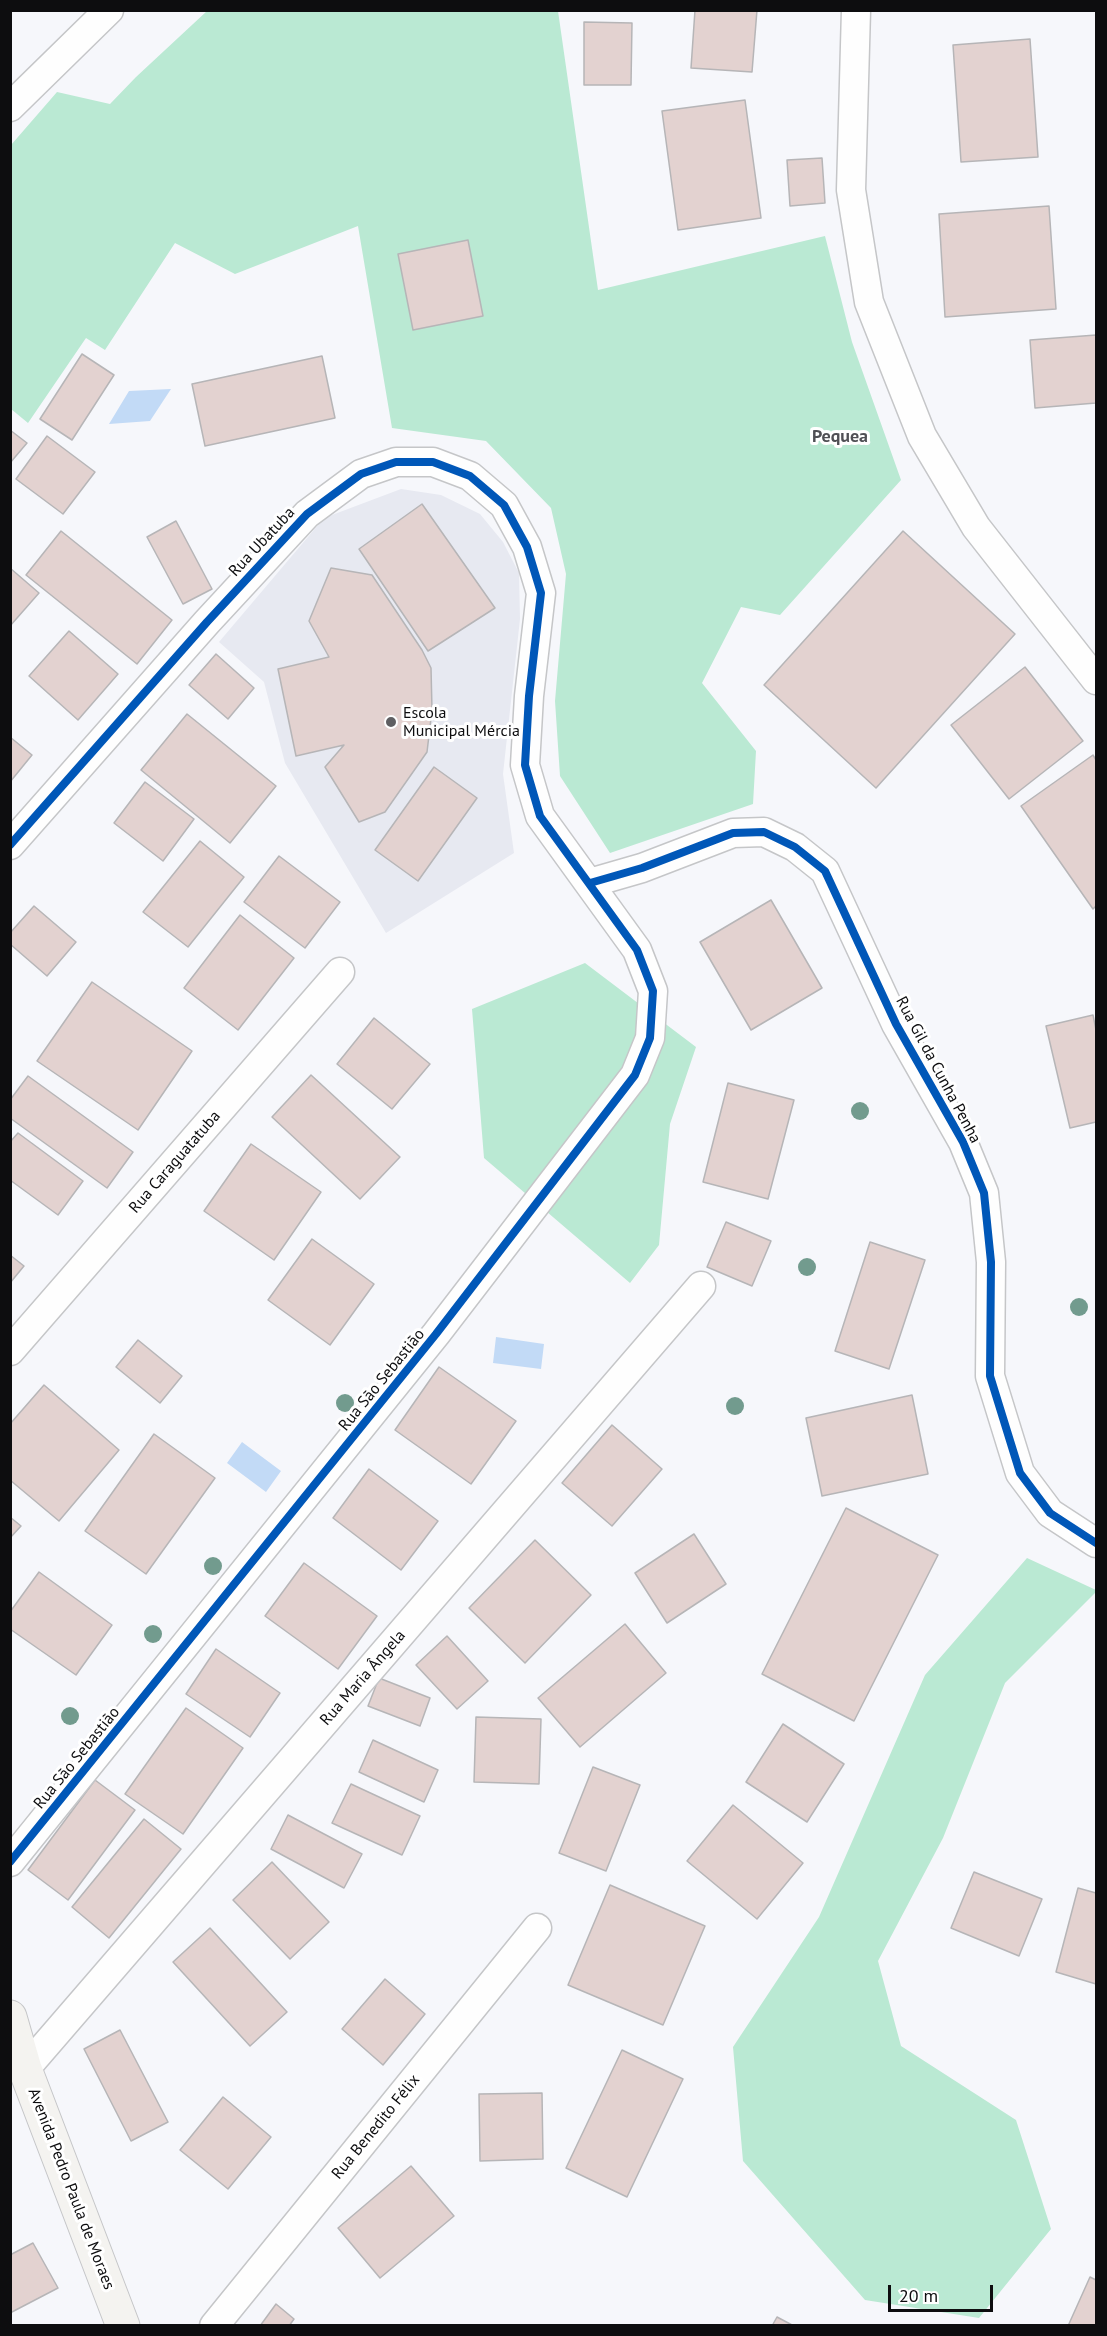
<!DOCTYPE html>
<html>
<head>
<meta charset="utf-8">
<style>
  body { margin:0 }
  #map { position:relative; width:1107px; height:2336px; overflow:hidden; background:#f6f7fb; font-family:"PT Sans",sans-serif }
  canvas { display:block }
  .frame { position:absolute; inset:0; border:12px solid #0d0d0f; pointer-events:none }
  .scale { position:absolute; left:888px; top:2285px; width:105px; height:27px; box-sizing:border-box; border:3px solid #0d0d0f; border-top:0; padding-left:8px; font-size:18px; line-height:21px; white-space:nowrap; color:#0d0d0f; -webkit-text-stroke:4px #fff; paint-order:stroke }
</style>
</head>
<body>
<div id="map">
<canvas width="1107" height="2336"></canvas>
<div class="frame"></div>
<div class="scale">20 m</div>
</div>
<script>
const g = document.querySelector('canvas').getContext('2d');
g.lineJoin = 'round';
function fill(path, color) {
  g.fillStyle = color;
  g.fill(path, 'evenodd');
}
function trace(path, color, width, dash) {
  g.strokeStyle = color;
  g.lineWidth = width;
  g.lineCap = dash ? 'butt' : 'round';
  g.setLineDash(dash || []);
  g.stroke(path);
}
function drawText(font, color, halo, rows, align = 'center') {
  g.font = font + ' "PT Sans",sans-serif';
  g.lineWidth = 6;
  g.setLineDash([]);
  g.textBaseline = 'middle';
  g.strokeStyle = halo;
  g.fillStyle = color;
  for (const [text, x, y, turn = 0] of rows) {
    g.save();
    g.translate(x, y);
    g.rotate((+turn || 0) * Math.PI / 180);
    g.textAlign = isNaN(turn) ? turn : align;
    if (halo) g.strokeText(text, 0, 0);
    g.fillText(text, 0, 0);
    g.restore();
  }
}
const built = new Path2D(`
  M401,489L441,495L480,514L503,542L519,573L520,619L503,774L514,853L386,933L285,763L264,682L219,642L324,518Z`);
const green = new Path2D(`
  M207,11H558L598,290L825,236L852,342L901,480L780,615L741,607L702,683L756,751L753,804L610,853L560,776L555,701L566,574L551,508L486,441L392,428L358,226L235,274L175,243L105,350L86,338L28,423L11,409V145L57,92L110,104L136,77Z
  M585,963L696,1047L670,1124L659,1245L630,1283L484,1158L472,1009Z
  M1027,1558L1096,1590V1592L1005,1683L943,1838L878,1961L901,2046L1016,2120L1051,2229L979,2318L865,2300L743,2161L733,2047L819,1917L925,1675Z`);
const water = new Path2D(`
  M171,389L150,421L109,424L129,391Z
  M496,1337L544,1344L541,1369L493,1363Z
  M242,1442L281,1471L266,1492L227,1463Z`);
const building = new Path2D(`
  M695,10H757L752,72L691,68Z
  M584,22L632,23L631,85H584Z
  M1030,39L1038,157L961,162L953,45Z
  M745,100L761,218L678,230L662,111Z
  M822,158L825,203L790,206L787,160Z
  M1049,206L1056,309L945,317L939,214Z
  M468,240L483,316L413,330L398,254Z
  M1096,335V403L1035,408L1030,340Z
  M82,354L114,375L72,440L40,419Z
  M322,356L335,418L205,446L192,384Z
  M10,430L27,443L10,463Z
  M47,436L95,472L63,514L16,479Z
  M422,504L495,608L428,651L359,549Z
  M176,521L212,589L183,604L147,537Z
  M61,531L172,620L137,664L26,575Z
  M903,531L1015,634L876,788L764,685Z
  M10,568L39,593L10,626Z
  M331,568L372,575L422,650L431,668L432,710L427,752L385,812L359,822L325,767L344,745L296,756L278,669L329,657L309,621Z
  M69,631L118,674L78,720L29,676Z
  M216,654L254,688L228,719L189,685Z
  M1025,667L1083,741L1009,799L951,725Z
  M187,714L276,786L230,843L141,770Z
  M10,737L32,755L10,782Z
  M1093,755L1096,760V906L1093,909L1021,806Z
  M434,767L477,798L418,881L375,850Z
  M145,782L194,819L163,861L114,823Z
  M200,841L244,877L188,947L143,912Z
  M279,856L340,902L305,948L244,902Z
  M771,900L822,988L751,1030L700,942Z
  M34,906L76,942L47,976L10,944V933Z
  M240,915L294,958L238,1030L184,988Z
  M92,982L192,1051L138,1130L37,1061Z
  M1093,1015L1096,1030V1122L1070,1128L1046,1026Z
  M374,1018L430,1064L392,1109L337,1064Z
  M311,1075L400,1157L360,1199L272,1117Z
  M28,1076L133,1152L107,1188L10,1118V1100Z
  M728,1083L794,1100L768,1199L703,1182Z
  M18,1133L83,1181L58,1215L10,1180V1142Z
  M251,1144L321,1192L274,1260L204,1211Z
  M726,1222L771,1241L752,1286L707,1267Z
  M312,1239L374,1284L330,1345L268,1300Z
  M870,1242L925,1260L889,1369L835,1351Z
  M10,1255L24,1266L10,1283Z
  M138,1340L182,1376L160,1403L116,1367Z
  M439,1367L516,1421L471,1484L395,1430Z
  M44,1385L119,1450L59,1521L10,1480V1424Z
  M912,1395L928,1474L822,1496L806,1418Z
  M612,1425L662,1469L612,1526L562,1483Z
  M154,1434L215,1478L146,1574L85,1531Z
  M369,1469L438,1521L401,1570L333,1518Z
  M846,1508L938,1555L854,1721L762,1674Z
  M10,1517L21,1526L10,1538Z
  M694,1534L726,1584L667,1623L635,1573Z
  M535,1540L591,1595L525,1663L469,1608Z
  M304,1563L377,1616L338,1669L265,1616Z
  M39,1572L112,1625L76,1675L10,1629V1612Z
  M625,1624L666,1673L580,1747L538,1698Z
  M447,1636L488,1681L457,1709L416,1665Z
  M216,1649L280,1693L250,1737L186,1694Z
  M379,1678L430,1698L420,1726L368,1706Z
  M186,1708L243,1748L183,1834L125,1794Z
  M476,1717L541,1719L539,1784L474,1782Z
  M783,1724L844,1764L807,1822L746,1782Z
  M373,1740L438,1770L424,1802L359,1772Z
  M593,1767L640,1785L606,1871L559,1853Z
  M95,1780L135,1810L68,1900L28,1870Z
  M351,1784L420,1816L402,1855L332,1823Z
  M733,1805L803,1863L757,1919L687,1861Z
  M288,1815L362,1854L344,1888L271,1849Z
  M144,1819L181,1849L109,1938L72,1907Z
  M272,1862L329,1922L290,1959L233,1900Z
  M974,1872L1042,1899L1019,1956L951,1928Z
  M610,1885L705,1926L663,2025L568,1985Z
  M1078,1888L1096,1893V1984L1056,1972Z
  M210,1928L287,2012L250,2046L173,1962Z
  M385,1979L425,2014L383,2065L342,2029Z
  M120,2030L168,2122L131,2141L84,2049Z
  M622,2050L683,2079L627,2197L566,2168Z
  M542,2093L543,2159L480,2161L479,2094Z
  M223,2097L271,2137L228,2189L180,2150Z
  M411,2166L454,2216L380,2278L338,2228Z
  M33,2243L58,2288L10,2313V2255Z
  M1090,2277L1096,2280V2326H1068Z
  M276,2304L294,2319L289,2326H260Z
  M777,2317L794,2326H772Z`);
const street = new Path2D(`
  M856,10L851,190L869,302L922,436L976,527L1096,680
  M10,107L109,10
  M10,845L207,622L307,514L361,474L396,462H433L470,476L504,505L527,547L541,593L529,696L525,765L540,816L637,950L653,991L650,1038L635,1075L436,1334L10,1862
  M590,883L642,868L733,833L764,832L795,847L825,871L896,1024L963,1142L984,1193L991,1262L990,1376L1020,1473L1050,1513L1096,1543
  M10,1351L340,972
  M25,2069L701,1286
  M214,2326L537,1928`);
const secondary = new Path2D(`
  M10,2017L25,2069L123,2326`);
const cycleway = new Path2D(`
  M10,845L207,622L307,514L361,474L396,462H433L470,476L504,505L527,547L541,593L529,696L525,765L540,816L637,950L653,991L650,1038L635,1075L436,1334L10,1862
  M590,883L642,868L733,833L764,832L795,847L825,871L896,1024L963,1142L984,1193L991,1262L990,1376L1020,1473L1050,1513L1096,1543`);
const trees = [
  [860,1111],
  [807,1267],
  [1079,1307],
  [345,1403],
  [735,1406],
  [213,1566],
  [153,1634],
  [70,1716]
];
const markers = [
  [391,722,6,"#5f5f62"]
];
const streetNames = [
  ["Rua Ubatuba",262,542,-47],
  ["Rua Gil da Cunha Penha",938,1070,62],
  ["Rua Caraguatatuba",175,1162,-49],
  ["Rua São Sebastião",382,1380,-51],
  ["Rua Maria Ângela",363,1678,-49],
  ["Rua São Sebastião",77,1758,-51],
  ["Rua Benedito Félix",376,2127,-51],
  ["Avenida Pedro Paula de Moraes",71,2189,69]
];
const poiNames = [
  ["Escola",403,713],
  ["Municipal Mércia",403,731]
];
const neighbourhoodNames = [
  ["Pequea",840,437]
];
fill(built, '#e7e9f1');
fill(green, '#bae9d3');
fill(water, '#c2daf6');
fill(building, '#e3d2d0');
trace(building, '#b6b5b7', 1.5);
trace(street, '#c5c6c8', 31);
trace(secondary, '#c5c6c8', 35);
trace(street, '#fefefe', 28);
trace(secondary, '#f4f3f0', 33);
trace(cycleway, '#0057b8', 8);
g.fillStyle = '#729b8e';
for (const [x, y] of trees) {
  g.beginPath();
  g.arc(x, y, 9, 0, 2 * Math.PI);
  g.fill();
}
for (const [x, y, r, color] of markers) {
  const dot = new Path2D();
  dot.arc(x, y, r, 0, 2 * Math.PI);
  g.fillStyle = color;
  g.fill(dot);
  trace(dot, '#fff', 2);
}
drawText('16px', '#0d0d0f', '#fff', streetNames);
drawText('16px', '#0d0d0f', '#fff', poiNames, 'left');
drawText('bold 18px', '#505055', '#fff', neighbourhoodNames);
</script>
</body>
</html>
